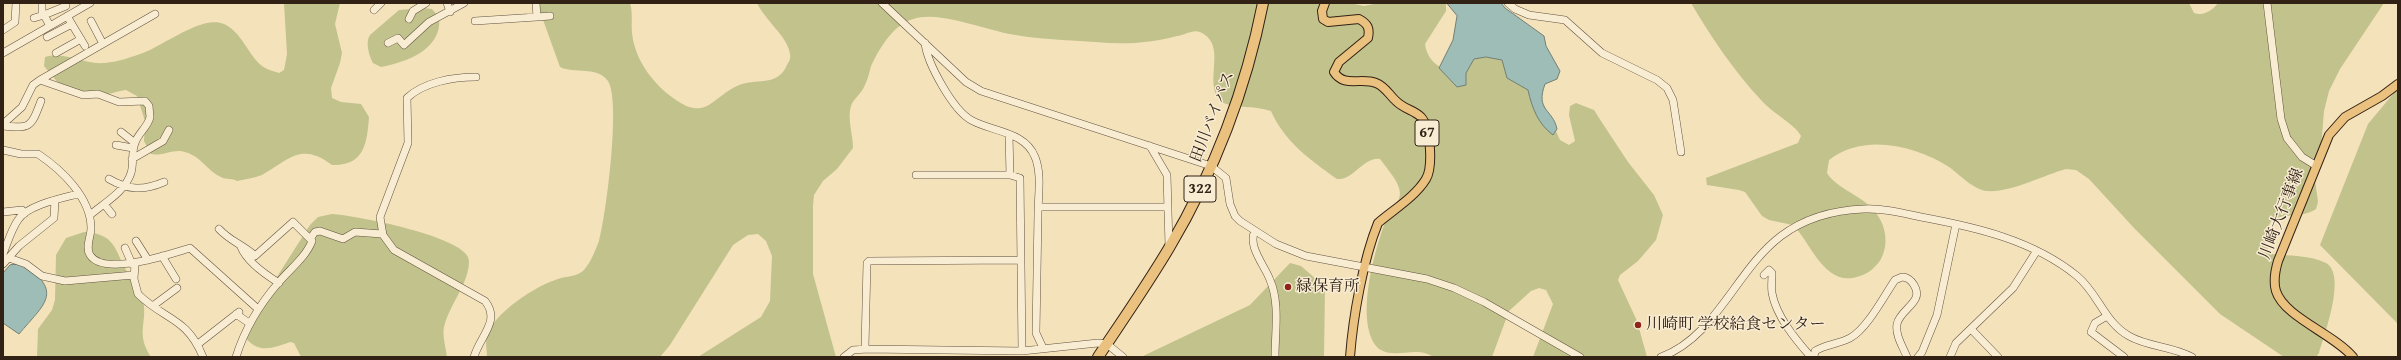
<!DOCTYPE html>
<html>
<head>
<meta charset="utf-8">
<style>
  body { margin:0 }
  #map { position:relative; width:2401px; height:360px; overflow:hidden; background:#f4e2bb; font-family:"Gentium Book Plus",serif }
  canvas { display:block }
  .frame { position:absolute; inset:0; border:4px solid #322216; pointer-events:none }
</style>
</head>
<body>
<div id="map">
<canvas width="2401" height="360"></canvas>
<div class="frame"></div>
</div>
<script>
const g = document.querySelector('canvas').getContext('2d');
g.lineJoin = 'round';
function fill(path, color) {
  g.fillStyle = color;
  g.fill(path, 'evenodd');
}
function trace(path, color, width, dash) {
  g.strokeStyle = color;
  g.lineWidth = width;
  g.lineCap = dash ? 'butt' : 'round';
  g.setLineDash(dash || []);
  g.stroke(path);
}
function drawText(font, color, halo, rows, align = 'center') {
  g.font = font + ' "Gentium Book Plus","Noto Serif JP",serif';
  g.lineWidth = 3;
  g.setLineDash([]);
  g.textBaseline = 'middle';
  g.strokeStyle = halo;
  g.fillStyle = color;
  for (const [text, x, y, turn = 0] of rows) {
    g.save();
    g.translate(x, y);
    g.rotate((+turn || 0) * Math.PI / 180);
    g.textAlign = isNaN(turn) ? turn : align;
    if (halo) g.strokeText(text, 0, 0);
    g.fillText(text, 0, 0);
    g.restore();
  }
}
const green = new Path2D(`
  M284,3H340L335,24L342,53L340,63L331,88L332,98L341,102L361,104L369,117C367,144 364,166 332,165C301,142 290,159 262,175C254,178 245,179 237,181C232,178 228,180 223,178C206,171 202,155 181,151C171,150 162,156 151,154L144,141L145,121L137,96L126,90L120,91L97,97L59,84L44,66L45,57C62,52 79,61 96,63C111,64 126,59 140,54C162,47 202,14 224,24C242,32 248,55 262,66C267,70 274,71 279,73L284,70L287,54Z
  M537,3H630C633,13 631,23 632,33C635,61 654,85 676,100C706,121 713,97 737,86C756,77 777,88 787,65C789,62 791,58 790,54C788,37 764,19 757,3H1350L1364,6L1379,3H1446V11L1425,44C1426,54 1432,62 1440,67L1452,58L1499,57L1542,101L1560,140L1569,145L1575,141L1569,115L1570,106L1576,103L1594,110L1599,118L1628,162L1654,195L1663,215L1656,240L1638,261L1620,275L1618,280L1637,321L1647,357H1533L1553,304L1546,290L1539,288L1531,291L1509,311L1492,357H1433C1416,345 1396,360 1379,349C1353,325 1375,248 1386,220C1390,211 1400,203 1400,193C1399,181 1387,169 1380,159C1364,156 1353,181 1337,179C1310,160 1284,141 1271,111C1252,105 1238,109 1221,102C1202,82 1229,45 1200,32C1193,29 1185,35 1177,36C1151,43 1123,45 1096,42C1067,40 1025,39 997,31C930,14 903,0 871,66C869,74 867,82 863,89C860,94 853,100 851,106C847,118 853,135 853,148L837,169L823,181L814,195L813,206V274L836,357H698L761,317L770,301L772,256L766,241L758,234L748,235L733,245L670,345L660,357H487C487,350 485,342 487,336C492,314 537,285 558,279C566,276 577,277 584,270C591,262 595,251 599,241C606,216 621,101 608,81C598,66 574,74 560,67Z
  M1691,3H2189L2194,13C2204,16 2212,11 2218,3H2384L2340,69L2329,91L2324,111L2320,160L2315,180L2318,202L2316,209C2303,218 2285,213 2272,220C2264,231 2262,245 2272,254C2288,256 2311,255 2326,263C2347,275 2324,335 2319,353L2316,357H2284L2220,314L2134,228L2089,179L2076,170L2066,169C2044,175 2010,193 1987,191C1974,190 1960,175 1949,167C1915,145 1863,133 1829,160L1827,173C1839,192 1869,196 1881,221C1887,234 1887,247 1881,259C1876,267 1869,273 1860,276C1825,289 1812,244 1793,225L1769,220L1762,216L1745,192L1739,190L1707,185L1706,178L1798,143L1801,136C1796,125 1771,112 1761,100C1734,71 1711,37 1691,3Z
  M423,8L432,9L439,17C443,49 407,62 381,67L373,63C369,56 365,42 370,35L399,10Z
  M2398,88V324L2320,245L2368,124Z
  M332,214C353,215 470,237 469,261C469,284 449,305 444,327C442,335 446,348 447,357H301L294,343L290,342C274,348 258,354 246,338L250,319L310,225L318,217Z
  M84,232C115,234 114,248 126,270C132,279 140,290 143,300C148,323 135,333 151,357H37L38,329L52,310L55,300L56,255L66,238Z
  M1290,263L1301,266L1325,287L1324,357H1141L1250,305Z`);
const water = new Path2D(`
  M1447,3H1501L1505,8L1544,36L1546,46L1560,71L1557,79L1545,84C1535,111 1553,109 1557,129L1553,135C1538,124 1532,108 1528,90L1507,78L1502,60L1486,57L1474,59L1466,73V85L1457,87L1439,68L1453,40L1457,16Z
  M22,264C65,292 44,304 19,334L3,323V273L10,265Z`);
const minor = new Path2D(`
  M447,3L450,12
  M536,3L537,17L550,16
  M882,3L966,82L981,91L1211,166L1226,178L1230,204L1235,216L1240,221L1276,244L1306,256L1427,279L1454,288L1484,302L1580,357
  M1508,3L1515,9L1529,15L1565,20L1602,53L1657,80L1667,88L1673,100L1681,152
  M2267,3L2281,119L2287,138L2302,157L2315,165
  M374,10L381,3
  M42,14V3
  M44,15L66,6V3
  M67,16L85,46
  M34,18L44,15L50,26
  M409,19L413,11L426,3
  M91,21L103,44
  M475,21L537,17
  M3,30L15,22L16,3
  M47,37L72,24
  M388,43L398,38L404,45L429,22L464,3
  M925,43C927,63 953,110 971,120C992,132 1025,131 1035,157C1042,174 1038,196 1038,214C1037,254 1037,294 1036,333L1043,348
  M3,53L90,3
  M56,53L81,39
  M40,80L155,14
  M3,124L22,107L33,85L40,80L83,95L98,94L119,102L145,101L149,106L150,117C148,127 138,133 135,143C131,153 134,164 131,173C125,192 104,203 90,215
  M3,126C31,129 31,127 41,101
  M121,132L135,143
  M1009,135L1010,175
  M116,145L133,148
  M1150,146L1167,175L1169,246
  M3,150L21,154H38C62,170 91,198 91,228C91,237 85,247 90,255C104,277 170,254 190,248L258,309
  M132,159L163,141L169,130
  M916,175H1010L1020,178L1022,351
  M109,179C128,190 143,191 164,182
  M104,204L112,214
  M1038,207H1168
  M3,212L22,210L24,214
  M219,229C231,242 244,245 255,256L293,222L312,241C306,257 290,269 279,282C259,305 245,328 236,357
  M1255,231C1247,246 1265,266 1270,280C1280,303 1275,332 1275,357
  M310,239L315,232L320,231L343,239L355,232L382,234
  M136,241L148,260
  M241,247C247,262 266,275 279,283
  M125,248L132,264
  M3,254C8,242 11,230 18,220C27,205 63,198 78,194
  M162,256L176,279
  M9,258L26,264L42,276L65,281L134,275
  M1019,260L869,261L867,263L865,347L867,349L1022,351L1098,343L1107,344L1123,357
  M3,264L19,246L54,218L55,200
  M135,264L134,279L138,294C164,320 187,317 203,357
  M1764,275L1769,270L1772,273C1772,280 1771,287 1772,293C1776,316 1796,340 1811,357
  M154,305L177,288
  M236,314L249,323
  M2107,316L2095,323L2091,332L2124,357
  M1971,329L1998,357
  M198,344L239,312
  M474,357C480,336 501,321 485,301L394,250L383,235L380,217L408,143L407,98C424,82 453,77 476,77
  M844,357L853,350L867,349
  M1661,357C1716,337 1736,270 1781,236C1805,218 1835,210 1864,209C1883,208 1902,213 1921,217C1975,227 2033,240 2077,276C2098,293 2104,322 2129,336C2148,347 2172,346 2192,357
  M1814,357L1815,351C1826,344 1839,344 1850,338C1867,329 1884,296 1895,280L1902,277C1908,277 1911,280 1914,285C1925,302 1900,309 1897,324C1895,335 1903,347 1907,357
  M1918,357L1922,352L1937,315L1956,224
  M1950,357L1956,343L2013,288L2036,252`);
const major = new Path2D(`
  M1325,3L1322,11L1323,19L1328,22L1359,19C1368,24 1370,28 1368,38L1339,62L1334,72C1344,88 1361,77 1376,83C1387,87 1391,99 1401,105C1408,110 1415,111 1421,117C1431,128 1433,167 1426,179C1415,197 1393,210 1378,223C1363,260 1353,317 1350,357
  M2353,357C2334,334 2284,317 2276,291C2273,281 2275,271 2278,261L2329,135L2345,117L2382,96L2398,84`);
const highway = new Path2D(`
  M1098,357C1122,321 1147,285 1169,248C1214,172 1246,89 1263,3`);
const markers = [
  [1288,287,4,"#8f2418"],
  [1638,325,4,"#8f2418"]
];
const shields = [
  [1427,133,24],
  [1200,189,32]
];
const shieldNames = [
  ["67",1427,133],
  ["322",1200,189]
];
const streetNames = [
  ["田川バイパス",1213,117,-69],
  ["川崎大行事線",2282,214,-69]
];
const poiNames = [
  ["緑保育所",1296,287],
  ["川崎町 学校給食センター",1646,325]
];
fill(green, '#c1c28c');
fill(water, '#9dbdb6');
trace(water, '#727f76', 1);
trace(minor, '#62523f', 8);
trace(major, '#322216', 10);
trace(highway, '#322216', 12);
trace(minor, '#f8ecd3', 7);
trace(major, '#eac17e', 8);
trace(highway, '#eac17e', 10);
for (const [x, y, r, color] of markers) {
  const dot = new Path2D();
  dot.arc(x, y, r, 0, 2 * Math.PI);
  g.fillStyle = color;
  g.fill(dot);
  trace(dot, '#f8ecd3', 1.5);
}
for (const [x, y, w] of shields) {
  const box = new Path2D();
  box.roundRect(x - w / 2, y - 13, w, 26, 3);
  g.fillStyle = '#f8ecd3';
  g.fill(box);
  trace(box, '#322216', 1);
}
drawText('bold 15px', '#322216', null, shieldNames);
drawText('16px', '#322216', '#f8ecd3', streetNames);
drawText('16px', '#322216', '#f8ecd3', poiNames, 'left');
</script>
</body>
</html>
